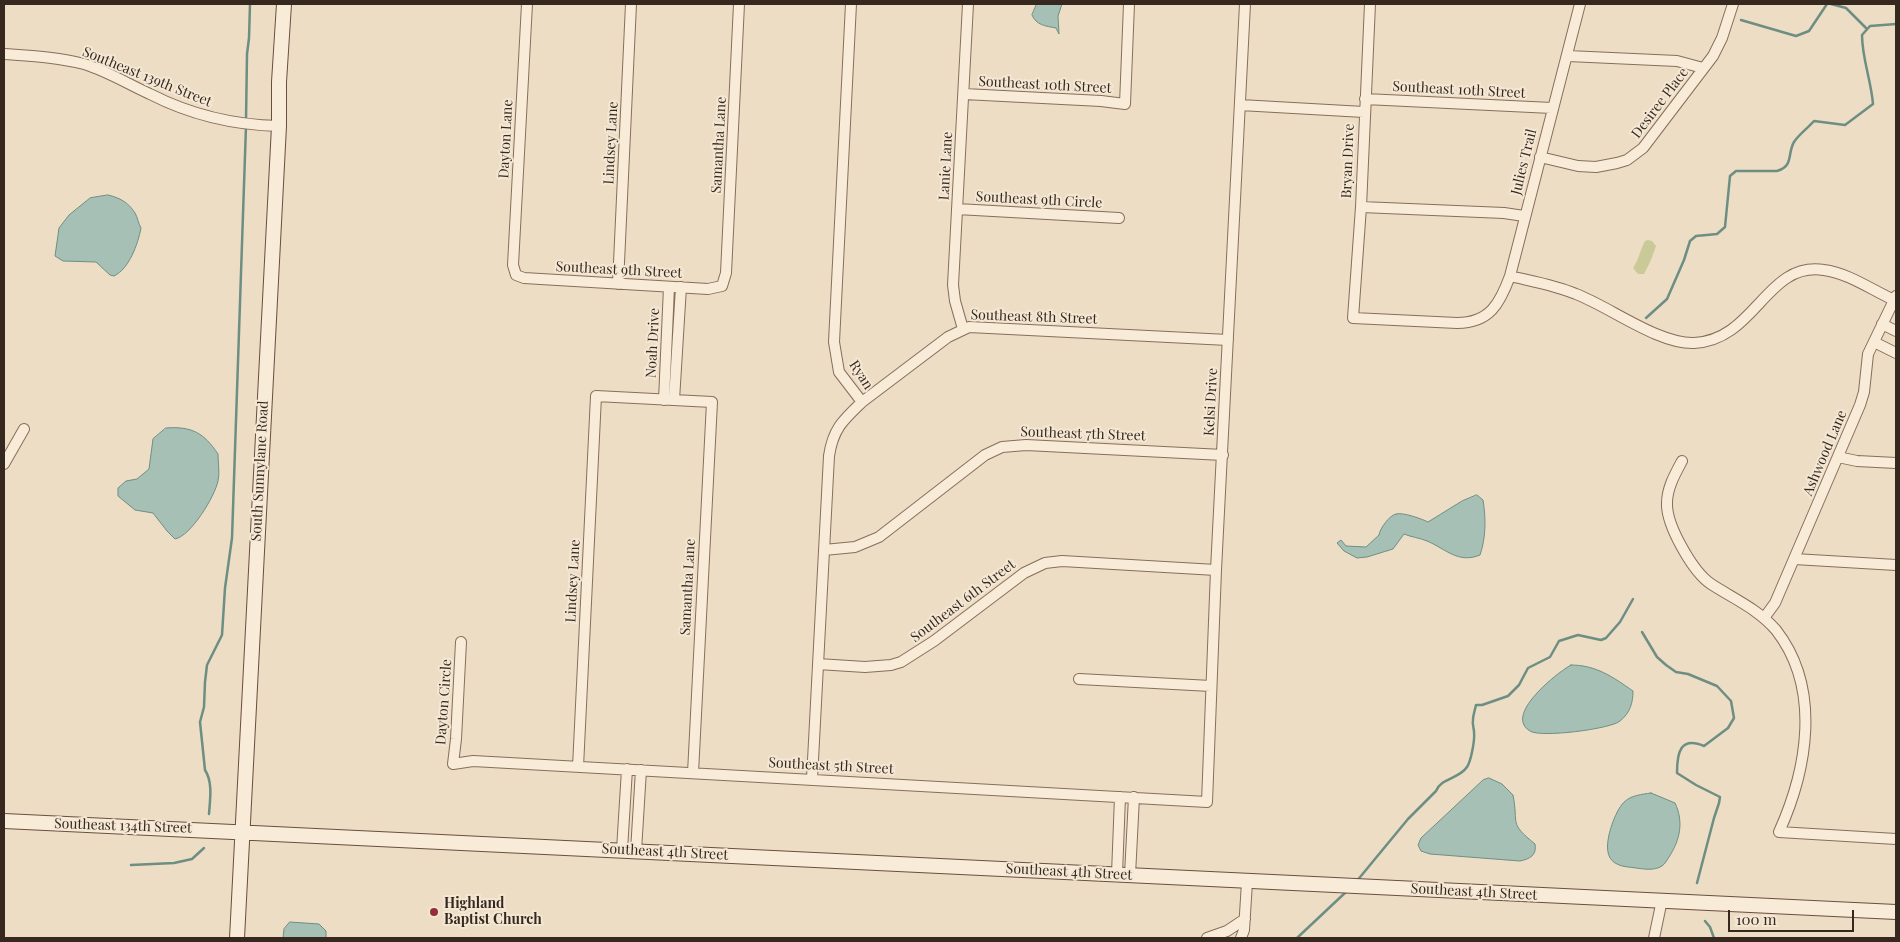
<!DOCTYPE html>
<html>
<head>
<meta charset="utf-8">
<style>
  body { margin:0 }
  #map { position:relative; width:1900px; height:942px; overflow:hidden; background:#edddc5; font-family:"Playfair Display",serif }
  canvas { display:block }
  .frame { position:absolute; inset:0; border:5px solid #37281f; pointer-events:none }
  .scale { position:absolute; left:1728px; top:910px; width:126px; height:22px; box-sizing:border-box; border:2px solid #37281f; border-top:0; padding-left:6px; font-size:15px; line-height:18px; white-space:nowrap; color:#37281f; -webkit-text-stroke:4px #f4e8d4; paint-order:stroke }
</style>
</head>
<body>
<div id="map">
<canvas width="1900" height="942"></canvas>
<div class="frame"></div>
<div class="scale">100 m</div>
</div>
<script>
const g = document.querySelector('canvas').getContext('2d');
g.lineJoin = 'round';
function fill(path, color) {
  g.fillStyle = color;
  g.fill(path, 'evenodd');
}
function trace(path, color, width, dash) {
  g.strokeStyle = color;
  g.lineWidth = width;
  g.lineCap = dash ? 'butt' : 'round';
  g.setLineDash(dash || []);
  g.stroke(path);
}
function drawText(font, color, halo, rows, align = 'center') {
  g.font = font + ' "Playfair Display",serif';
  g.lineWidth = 4;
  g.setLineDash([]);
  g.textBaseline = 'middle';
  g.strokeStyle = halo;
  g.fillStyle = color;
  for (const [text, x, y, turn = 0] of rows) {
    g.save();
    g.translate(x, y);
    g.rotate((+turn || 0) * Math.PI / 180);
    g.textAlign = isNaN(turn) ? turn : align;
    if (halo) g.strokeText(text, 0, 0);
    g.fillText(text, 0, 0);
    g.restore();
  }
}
const green = new Path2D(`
  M1648,240L1652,241L1656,246L1651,260L1644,274H1638L1633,268C1639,259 1640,250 1645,241Z`);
const water = new Path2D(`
  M1037,4H1062L1058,16L1059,34L1056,28C1045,26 1036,25 1032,15Z
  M108,195C120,198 128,202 135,213C138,218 138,223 141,228C138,244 129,269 114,276L110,275L96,262L63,261L55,256L59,228L69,215L90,198Z
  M166,428C192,426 204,433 218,454C218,463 220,473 218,481C215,496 191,536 175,539L167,531L153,513L135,510L118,496V488L126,481L137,479L149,469L153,439Z
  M1477,495L1483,500C1486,518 1486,538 1480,555C1458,564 1446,549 1427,541C1420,538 1411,537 1404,534L1393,549L1367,557L1357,558L1344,551L1337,543L1341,540L1346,546L1366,547L1379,535C1380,528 1390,515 1396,514C1403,512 1422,519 1428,522L1462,501Z
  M1571,665C1596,665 1613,677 1633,691C1633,703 1630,713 1620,721C1611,729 1540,738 1530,731C1503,715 1558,672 1571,665Z
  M1489,778L1502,784L1513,795C1519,825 1508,822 1535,844C1537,855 1530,859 1520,861L1430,854L1421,851L1418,845L1421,838L1483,780Z
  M1651,793L1675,803C1684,822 1680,840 1669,857C1667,860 1665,864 1662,866C1654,871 1644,869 1636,868C1630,867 1622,867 1617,864C1601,857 1609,832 1614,819C1623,798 1629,796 1651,793Z
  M290,922L319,924L326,931V938H283L284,929Z`);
const stream = new Path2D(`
  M1831,4L1846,8L1867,29
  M1741,20L1796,36L1809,31L1827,4
  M246,120L247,54L249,38L250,4
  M1646,318L1667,299L1684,260L1690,241L1696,236L1717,234L1725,227L1730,176L1736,171H1777C1794,166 1787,154 1794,142C1799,134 1808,128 1814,121L1845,125L1873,104C1871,80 1862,58 1862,35L1870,26L1896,24
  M1642,632L1657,657L1666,665L1676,672L1688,674L1717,686L1731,701L1734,718L1728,728L1704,746C1680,736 1677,753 1677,773L1696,785L1720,797L1719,803L1714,818L1697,883
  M209,814C210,800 213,782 205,770L200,722L204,707L205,682L207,665L222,635L225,588L232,538L246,126
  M131,865L174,863L192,859L204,848
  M1356,882L1408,819L1436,791C1441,778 1459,779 1467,767C1471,761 1475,740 1474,732C1474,728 1472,724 1473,720C1473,715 1475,710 1476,705H1482L1508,696L1519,685L1528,668L1550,657L1559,641L1578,635L1601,640L1606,638L1620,622L1633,599
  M1705,921L1710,927L1714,938
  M1297,938L1347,891`);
const street = new Path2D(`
  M527,4L513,265L516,275L524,278L708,289L722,286L726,273L739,4
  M1370,4L1361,207L1353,318L1457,323C1490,323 1500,303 1510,276L1580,4
  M4,54C31,56 57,57 84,64C107,71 128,84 150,94C191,115 233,125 279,126
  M1568,56L1677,61L1703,68
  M964,94L1101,101L1125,104L1129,4
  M1365,99L1552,108
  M1240,105L1364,112
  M1540,157L1578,166L1596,167L1617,163L1627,160L1643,148L1713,56L1722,38L1733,4
  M1361,207L1504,213L1524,216
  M957,209L1119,218
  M1510,276C1531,281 1555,285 1576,294C1610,307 1658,344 1694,343C1756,340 1766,261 1824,270C1848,273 1872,290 1894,300
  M618,284L631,4
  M1882,324L1896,331
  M963,329L955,301L953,285L968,4
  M1874,342L1896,353
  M664,400L669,287
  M674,400L681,287
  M862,402L948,337L969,327L1228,340
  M1838,457L1857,461L1896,463
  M1682,461C1675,474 1667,488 1667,503C1666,525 1693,572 1711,584C1734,599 1758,609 1776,630C1822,689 1807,770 1779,832L1896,839
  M4,464L24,429
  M824,550L855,547L879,537L985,455L1002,447L1026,445L1223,455
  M1794,559L1896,565
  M1764,618L1775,603L1860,405L1864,392L1868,354L1896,296
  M461,642L456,739L453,764L473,761L1207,802L1216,570L1245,4
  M818,664L865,667L891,665L901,662L934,641L1024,573L1045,563L1062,561L1216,570
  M1079,679L1211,686
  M578,767L596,396L712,402L693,773
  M812,779L829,456C833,429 843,420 862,402L839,372L834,342L851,4
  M622,850L627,769
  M636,851L641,770
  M1117,874L1120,797
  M1130,875L1134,797
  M1207,938L1227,931L1245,919
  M1241,938L1244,930L1247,882
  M1654,938L1662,900`);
const secondary = new Path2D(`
  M4,821L1896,912
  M237,938L279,126V82L284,4`);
const markers = [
  [434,912,5,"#942e39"]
];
const streetNames = [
  ["Southeast 139th Street",147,77,22],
  ["Southeast 10th Street",1045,85,3],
  ["Southeast 10th Street",1459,90,3],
  ["Desiree Place",1660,103,-53],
  ["Dayton Lane",506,139,-87],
  ["Lindsey Lane",611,143,-87],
  ["Samantha Lane",719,145,-87],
  ["Bryan Drive",1348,161,-88],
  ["Julies Trail",1524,162,-76],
  ["Lanie Lane",946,166,-87],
  ["Southeast 9th Circle",1039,200,3],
  ["Southeast 9th Street",619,270,3],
  ["Southeast 8th Street",1034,317,2],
  ["Noah Drive",653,343,-87],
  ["Ryan",861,375,57],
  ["Kelsi Drive",1211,402,-87],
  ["Southeast 7th Street",1083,434,2],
  ["Ashwood Lane",1825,453,-67],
  ["South Sunnylane Road",260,471,-87],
  ["Lindsey Lane",573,581,-87],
  ["Samantha Lane",688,587,-87],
  ["Southeast 6th Street",963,601,-37],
  ["Dayton Circle",444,702,-86],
  ["Southeast 5th Street",831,766,3],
  ["Southeast 134th Street",123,826,2],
  ["Southeast 4th Street",665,852,3],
  ["Southeast 4th Street",1069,872,3],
  ["Southeast 4th Street",1474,892,3]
];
const poiNames = [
  ["Highland",444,904],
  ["Baptist Church",444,920]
];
fill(green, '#caca99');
fill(water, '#a6c0b6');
trace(water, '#6d8e83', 1);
trace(stream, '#6d8e83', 2.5);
trace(street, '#876e5c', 12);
trace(secondary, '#694f3f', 16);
trace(street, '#f8ebd8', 10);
trace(secondary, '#f8ebd8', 14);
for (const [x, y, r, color] of markers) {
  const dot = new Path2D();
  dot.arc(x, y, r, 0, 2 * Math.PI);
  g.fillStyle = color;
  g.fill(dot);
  trace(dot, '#f4e8d4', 2);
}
drawText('14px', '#37281f', '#f4e8d4', streetNames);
drawText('bold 14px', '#37281f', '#f4e8d4', poiNames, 'left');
</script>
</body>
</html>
